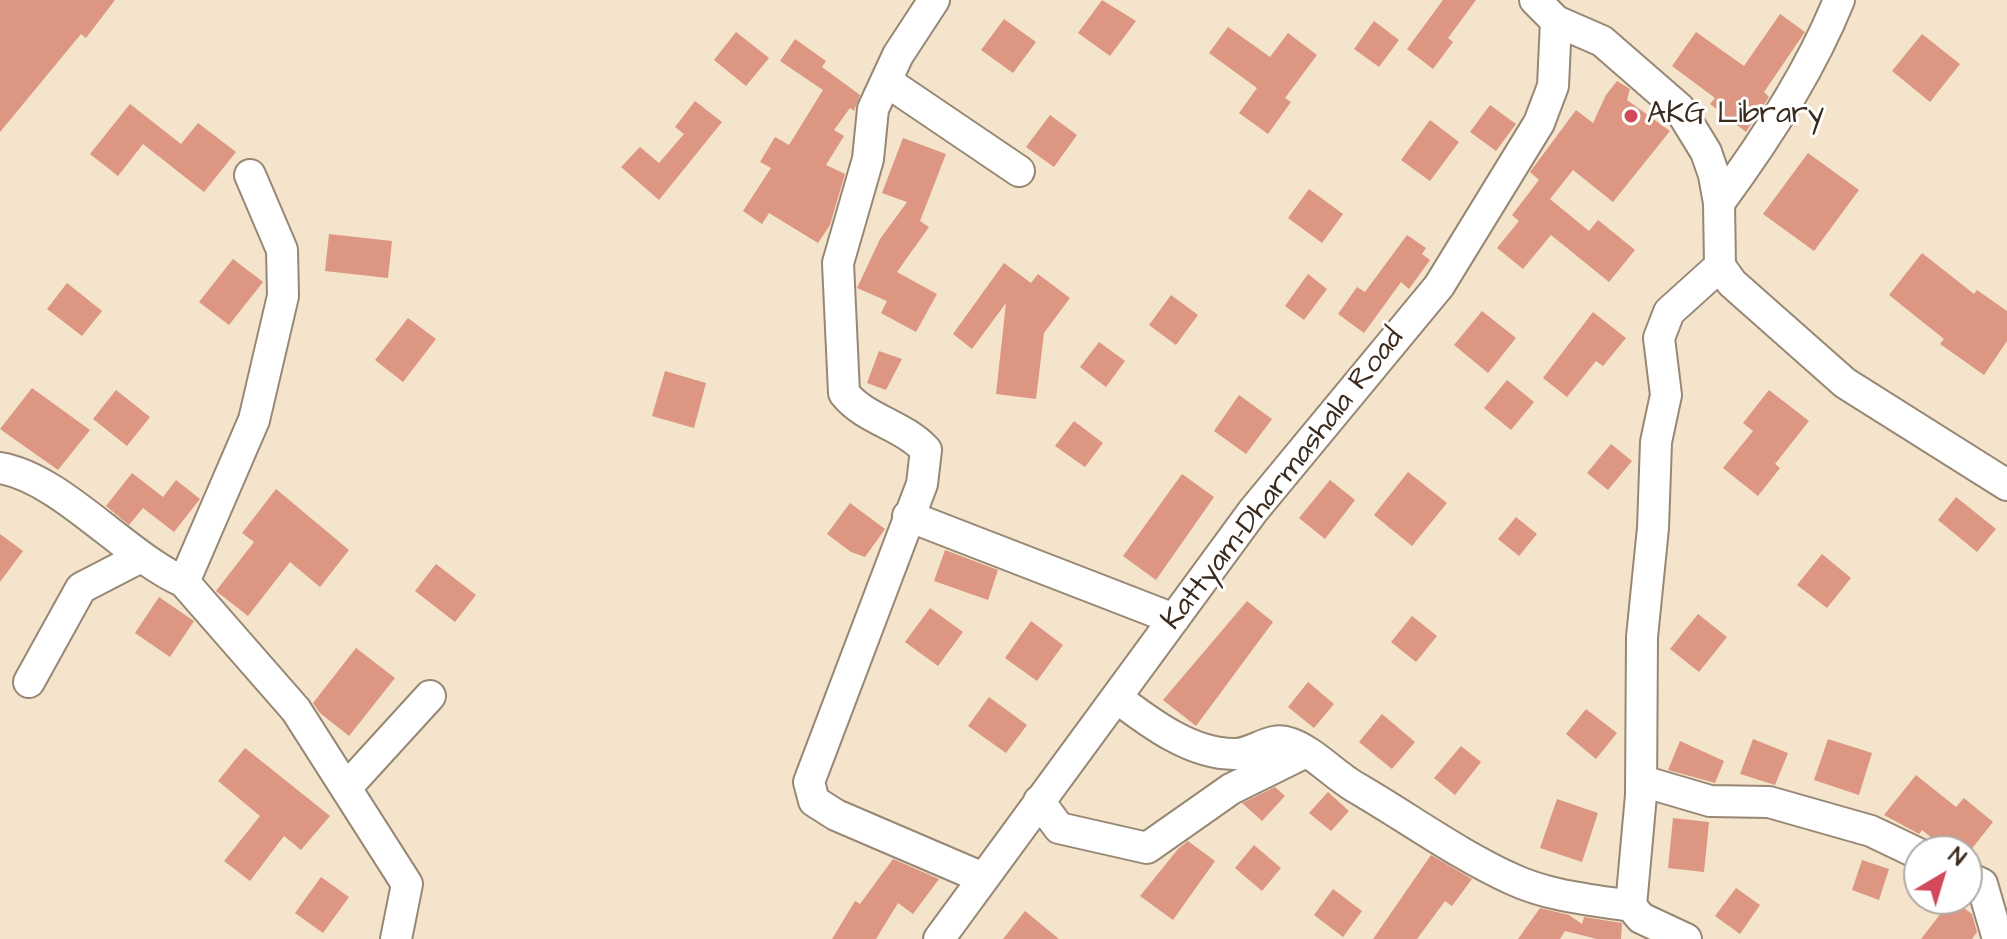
<!DOCTYPE html>
<html>
<head>
<meta charset="utf-8">
<style>
  body { margin:0 }
  #map { position:relative; width:2007px; height:939px; overflow:hidden; background:#f3e4cb; font-family:"Architects Daughter",sans-serif }
  canvas { display:block }
  .north { position:absolute; left:1903px; top:835px; width:80px; height:80px; box-sizing:border-box; background:#fff; border:2px solid #b1aaa5; border-radius:50%; rotate:38deg; font-size:22px; font-weight:700; line-height:32px; text-align:center; color:#3b2a1e }
  .north::after { content:''; display:block; margin:auto; width:28px; height:36px; background:#d1495b; clip-path:polygon(50% 0,100% 100%,50% 72%,0 100%) }
</style>
</head>
<body>
<div id="map">
<canvas width="2007" height="939"></canvas>
<div class="north">N</div>
</div>
<script>
const g = document.querySelector('canvas').getContext('2d');
g.lineJoin = 'round';
function fill(path, color) {
  g.fillStyle = color;
  g.fill(path, 'evenodd');
}
function trace(path, color, width, dash) {
  g.strokeStyle = color;
  g.lineWidth = width;
  g.lineCap = dash ? 'butt' : 'round';
  g.setLineDash(dash || []);
  g.stroke(path);
}
function drawText(font, color, halo, rows, align = 'center') {
  g.font = font + ' "Architects Daughter",sans-serif';
  g.lineWidth = 6;
  g.setLineDash([]);
  g.textBaseline = 'middle';
  g.strokeStyle = halo;
  g.fillStyle = color;
  for (const [text, x, y, turn = 0] of rows) {
    g.save();
    g.translate(x, y);
    g.rotate((+turn || 0) * Math.PI / 180);
    g.textAlign = isNaN(turn) ? turn : align;
    if (halo) g.strokeText(text, 0, 0);
    g.fillText(text, 0, 0);
    g.restore();
  }
}
const building = new Path2D(`
  M0,0H115L86,38L81,34L0,132Z
  M1102,0L1136,21L1110,56L1078,33Z
  M1443,0H1476L1448,38L1453,42L1433,69L1407,49Z
  M1780,14L1805,32L1764,92L1769,97L1746,132L1710,104L1715,98L1672,66L1696,32L1744,66Z
  M1004,19L1036,42L1013,73L981,50Z
  M1374,21L1399,40L1379,67L1354,49Z
  M1228,27L1270,57L1288,33L1317,55L1285,98L1291,102L1268,134L1239,113L1257,88L1209,53Z
  M736,32L769,58L746,86L714,60Z
  M1922,34L1960,64L1930,102L1892,71Z
  M795,39L826,61L822,67L860,95L854,111L850,108L834,130L844,136L826,165L845,174L830,225L818,243L769,213L762,224L743,211L771,168L760,162L775,137L789,145L823,90L780,61Z
  M1617,81L1630,89L1627,100L1670,131L1613,202L1573,170L1550,199L1589,231L1598,220L1635,250L1609,282L1551,235L1523,269L1497,248L1519,221L1512,215L1539,180L1530,172L1576,110L1593,123L1606,95Z
  M695,101L722,122L659,200L621,167L640,147L659,163L684,134L675,127Z
  M130,104L181,144L198,123L236,152L204,192L143,144L118,176L90,154Z
  M1490,105L1516,124L1496,151L1470,132Z
  M1050,115L1077,135L1054,167L1026,147Z
  M1430,120L1459,142L1430,181L1401,160Z
  M903,138L946,154L920,221L929,227L897,272L937,294L916,332L881,313L887,301L857,288L880,239L907,202L882,193Z
  M1808,153L1859,190L1814,251L1763,214Z
  M1309,189L1343,214L1322,243L1288,218Z
  M329,234L392,241L388,278L325,271Z
  M1407,235L1426,248L1422,254L1430,260L1409,289L1401,282L1364,333L1338,314L1357,287L1365,292Z
  M1922,253L1974,294L1977,290L2007,311V341L1984,375L1940,344L1944,339L1889,295Z
  M233,259L263,282L229,325L199,302Z
  M1004,263L1031,283L1038,274L1070,298L1044,333L1036,399L996,394L1006,303L972,349L953,334Z
  M1308,274L1327,289L1304,320L1285,306Z
  M67,283L102,311L82,336L47,309Z
  M1171,295L1198,315L1176,345L1149,325Z
  M1482,311L1516,338L1488,373L1454,345Z
  M1593,312L1626,338L1603,366L1596,361L1567,397L1543,378Z
  M408,318L436,339L403,382L375,360Z
  M1099,342L1125,361L1106,387L1080,367Z
  M879,351L902,359L886,390L867,383Z
  M665,371L706,383L694,428L652,416Z
  M1507,380L1534,402L1511,430L1484,408Z
  M32,388L90,430L58,470L0,429Z
  M116,390L150,417L127,446L93,419Z
  M1769,390L1809,421L1775,464L1780,468L1758,496L1723,468L1753,431L1743,423Z
  M1239,395L1272,419L1246,454L1214,431Z
  M1074,421L1103,443L1085,467L1055,446Z
  M1611,444L1632,461L1608,490L1587,473Z
  M1408,472L1447,503L1412,546L1374,515Z
  M132,473L163,497L176,480L200,499L174,532L143,508L129,525L106,506Z
  M1182,474L1214,497L1156,580L1123,556Z
  M1330,480L1355,500L1325,539L1299,518Z
  M276,489L349,550L320,587L290,562L248,616L216,591L254,542L242,533Z
  M1956,497L1996,529L1977,552L1938,520Z
  M850,503L885,529L865,557L851,552L827,534Z
  M1516,517L1537,534L1519,556L1498,539Z
  M0,534L23,551L0,582Z
  M945,550L998,570L988,600L934,581Z
  M1822,554L1851,578L1827,608L1797,585Z
  M436,564L476,595L455,622L415,591Z
  M159,597L194,621L170,657L135,633Z
  M1247,601L1273,622L1196,726L1163,700Z
  M930,608L963,632L938,666L905,642Z
  M1698,614L1727,637L1699,672L1670,649Z
  M1412,616L1437,636L1416,662L1391,642Z
  M1031,621L1063,645L1037,681L1005,658Z
  M356,648L395,678L349,736L320,713L313,703Z
  M1308,682L1334,704L1314,728L1288,707Z
  M989,697L1027,725L1006,753L968,726Z
  M1586,709L1617,733L1596,759L1566,734Z
  M1382,714L1415,742L1392,769L1359,742Z
  M1753,739L1788,753L1775,785L1740,774Z
  M1828,739L1872,753L1859,795L1814,780Z
  M1680,741L1724,761L1715,783L1668,770Z
  M1461,746L1481,762L1455,795L1434,778Z
  M245,748L330,816L301,850L284,836L250,881L224,861L260,816L218,781Z
  M1916,775L1956,807L1964,798L1993,822L1970,851H1948L1922,830L1919,834L1884,815Z
  M1275,787L1285,796L1262,821L1242,803Z
  M1328,792L1349,811L1331,831L1309,813Z
  M1557,799L1598,813L1582,862L1540,848Z
  M1673,818L1709,822L1704,872L1668,868Z
  M1188,841L1215,861L1173,920L1140,896L1178,849Z
  M1254,845L1281,868L1262,891L1235,868Z
  M1431,855L1472,879L1452,906L1445,901L1417,939H1373Z
  M893,859L939,879L913,914L898,903L876,939H832L855,901L860,904Z
  M1862,860L1889,869L1879,900L1852,890Z
  M321,877L349,897L323,933L295,913Z
  M1736,888L1760,905L1740,934L1715,916Z
  M1333,889L1362,911L1343,937L1314,915Z
  M1952,899L1972,914L1977,932L1972,939H1921Z
  M1540,908L1569,915L1582,924L1584,917L1622,923L1621,939H1597L1565,931L1560,939H1518Z
  M1025,911L1059,939H1003Z`);
const minor = new Path2D(`
  M934,0L898,55L873,109L868,159L838,263L844,393C865,420 902,424 926,450L922,484L809,782L814,801L836,815L983,878
  M1556,21L1602,41L1679,108L1706,152L1714,175L1719,203L1720,266L1732,283L1845,383L2007,485
  M886,81L1019,171
  M1719,203C1765,141 1810,72 1839,0
  M0,468C61,478 125,556 184,582L296,710L407,884L396,939
  M908,516L1174,619
  M184,582L254,420L283,296L282,250L250,175
  M29,682L81,588L141,557
  M1117,698C1150,723 1192,755 1236,754C1255,753 1271,736 1289,743C1313,751 1333,774 1355,787C1407,817 1457,854 1512,879C1548,896 1592,900 1631,906
  M1642,781L1710,801L1769,802L1871,831L1919,854
  M346,788L430,696
  M1039,801L1059,828L1147,848L1231,789L1306,752
  M1967,877L1982,884L1998,939
  M939,939L1253,511L1439,286L1539,123L1553,86L1556,21L1535,0
  M1686,939L1641,918L1631,906L1641,795L1642,637L1653,528L1656,442L1666,395L1659,338L1669,312L1720,266`);
const markers = [
  [1631,116,8,"#d1495b"]
];
const poiNames = [
  ["AKG Library",1647,116]
];
const streetNames = [
  ["Kattyam-Dharmashala Road",1284,480,-52]
];
fill(building, '#dc9681');
trace(minor, '#978774', 34);
trace(minor, '#fff', 30);
for (const [x, y, r, color] of markers) {
  const dot = new Path2D();
  dot.arc(x, y, r, 0, 2 * Math.PI);
  g.fillStyle = color;
  g.fill(dot);
  trace(dot, '#fff', 3);
}
drawText('30px', '#3b2a1e', '#fff', poiNames, 'left');
drawText('30px', '#3b2a1e', '#fff', streetNames);
</script>
</body>
</html>
